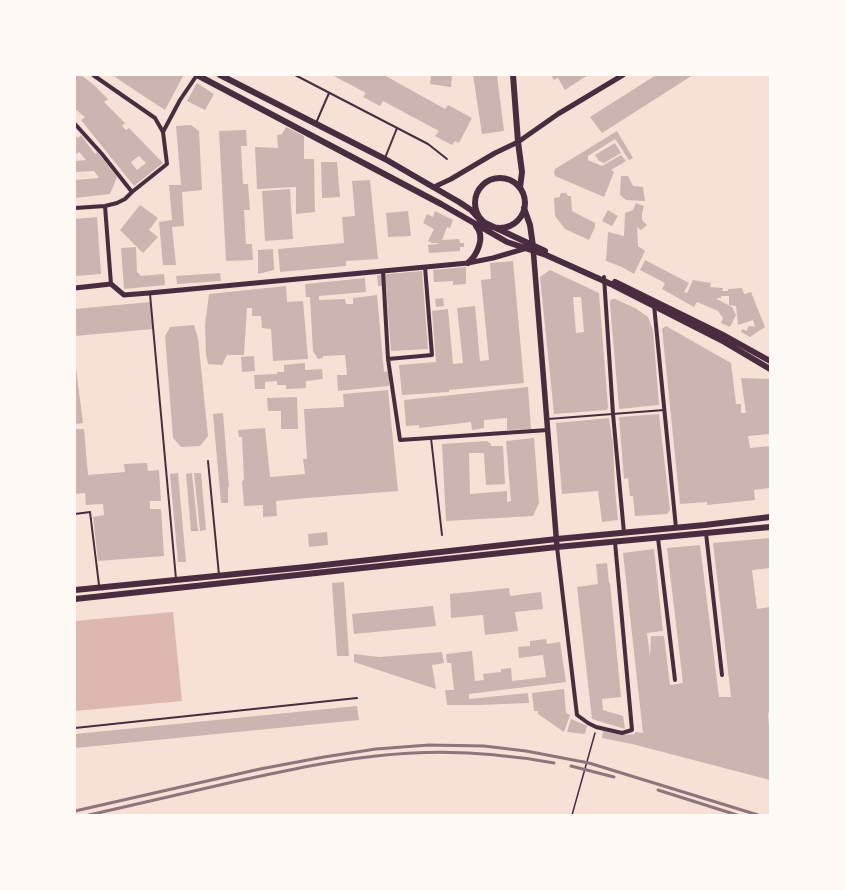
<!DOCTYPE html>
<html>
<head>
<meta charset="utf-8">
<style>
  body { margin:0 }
  #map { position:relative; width:845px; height:890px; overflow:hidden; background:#f7e1d7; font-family:"Sofia Sans Condensed",sans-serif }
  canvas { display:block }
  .frame { position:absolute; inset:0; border:76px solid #fffaf5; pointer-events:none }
</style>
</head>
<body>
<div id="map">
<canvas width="845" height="890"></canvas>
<div class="frame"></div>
</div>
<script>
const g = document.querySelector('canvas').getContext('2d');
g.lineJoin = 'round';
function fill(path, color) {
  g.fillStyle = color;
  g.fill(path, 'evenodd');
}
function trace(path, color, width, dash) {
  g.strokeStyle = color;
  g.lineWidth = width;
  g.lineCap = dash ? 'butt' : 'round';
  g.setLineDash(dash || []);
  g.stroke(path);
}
const water = new Path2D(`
  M173,612L182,701L75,711V621Z`);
const building = new Path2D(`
  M75,75H81L94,85L108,99L104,102L125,123L122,126L126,130L129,128L163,163L134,186L81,120L85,117L75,109ZM139,156L146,163L137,170L131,162Z
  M112,75H180L183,76L165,110L142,95Z
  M332,75H384L445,109L448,105L472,118L459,143L455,141L452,145L435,136L439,131L383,101L380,106L363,97L366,93Z
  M431,75H452L451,87L430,84Z
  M473,75H497L504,131L482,134Z
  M551,75H588L565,90L558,78L554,80Z
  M656,75H693L602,133L590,117Z
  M197,83L214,94L205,110L187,101Z
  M191,125L199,131L202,190L182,192L184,226L172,227L176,265H163L159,222L172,220L169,185H181L176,126Z
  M286,127L304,136V159H314L315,212L296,214V187L257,189L255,147L278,148L277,135L282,134Z
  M246,130L247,146H241L243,184H248L250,210H244L246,244H252L253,260L226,261L219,131Z
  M617,131L633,158L629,160L615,139L588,156V160L602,166L621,155L626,161L611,170L614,172L604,197L555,176L554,172L555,169Z
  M75,135L78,138L81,135L95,154L97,152L117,177L110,194L75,198V180L99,178L94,171L75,172V161L86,160L79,152L75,155Z
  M615,143L621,153L604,163L599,161L595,155Z
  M321,162H337L340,197L322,198Z
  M621,176H628L633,186L643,187L645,201L626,200L620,195Z
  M370,180L378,259L346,261V266L280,272L278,249L344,243L342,217L355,216L352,181Z
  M290,189L293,239L265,241L262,191Z
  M562,193H566L568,196H571L572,211L595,223V227L589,240L565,229L555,216L554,198L560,197V194Z
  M636,203L644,206L642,213V220L647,225L641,230L637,227L638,246L645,251L634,274L622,267L606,261L608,232L624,236L625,213L633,210Z
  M140,205L158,218L149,230L158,237L143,253L120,230Z
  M608,210L618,216L612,226L602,221Z
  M408,211L411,236L388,237L386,213Z
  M435,211L453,220L450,228L447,227L442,240L459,239L460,243H464V247H460V251L429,253L428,245L438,244V243H432L428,241L434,229L423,223L427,214L433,217Z
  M97,217L101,274L75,276V219Z
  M136,247L137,272L141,276L164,274L165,285L124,289L121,248Z
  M273,249L274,270L258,274V250Z
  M645,260L689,283L684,292L687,293L693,280L711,283L710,287L723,288L722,291H728V289L742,288L744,294L751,292L765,327L750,337L741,332L742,329L747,331L748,327L750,326L755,327L753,320L738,325L736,306L729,305V296H721V298H717V299L732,307L736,315L730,327L721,323L723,318L718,311L697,302L694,307L662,289L665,283L640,270Z
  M513,261L524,383L449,390V392L402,395L399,365L436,362L432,311L448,309L453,364L463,363L457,308L475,306L480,361L489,360L481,280L491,279L490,263Z
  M466,267V284L453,285V281L434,282L433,270Z
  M550,270L599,293L608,407L607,410L554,414L540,277ZM573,297H581L584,332L576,333Z
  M422,271L428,349L391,351L386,286H378L377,275Z
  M220,273L221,281L177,284L176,276Z
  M365,278L366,292L319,296V300L345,299L346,304H353V298L377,295L384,372L389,371V386L338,391L337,375H347L345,355L323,356V358L318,359L313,351L310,297H306L305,284Z
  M286,286L287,302L303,301L308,359L273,361L271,329L262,328L261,316H252V308H247L244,355H227L222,365L208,364L206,355L205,325L209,294Z
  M443,298L444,306L436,307L435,299Z
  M612,299H615L635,308L648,317L653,330L659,405L619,409L610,304V301Z
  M150,302L153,329L75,336V309Z
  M194,325L198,338L208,436L200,446L181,447L173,438L165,336L170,327Z
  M666,326L731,363L736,404H741V413H746L741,378L769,379L770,381V434L748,436L750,448L770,446V488L754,490L755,500L707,505V502L680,504L662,329Z
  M254,356L255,371L242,372L241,357Z
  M305,363V370L322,369L323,379L306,381V388L286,389V385H277V381L265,382V389H255L254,375L277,374V372H284V365Z
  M75,368H76L83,423L75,424Z
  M528,387L531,429L507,430V418L484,420V428L472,430L471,422L419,428V425L406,426L404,400Z
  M388,390L398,491L307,498L276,501L277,516L263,517V505L244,506L242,481L244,480L242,437H239L238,430L265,428L270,477L305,474L303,459H307L304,409L344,407L343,394Z
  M297,397L298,429H281V411H268L267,398Z
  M223,413L229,487H228V503H221L213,414Z
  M659,414L670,510L667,514L635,516L633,496H630L628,478L624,479L619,417Z
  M609,418L613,444L615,489L618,520L602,522L598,491L562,494L556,423Z
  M75,429H84L88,475L125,472L124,464L147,463L148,471L159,470L161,501H150V509H161L164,556L98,561L93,517L104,515L103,504L86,505L85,493L75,494Z
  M534,438L539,503L533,516L446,521L442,444L487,441L491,444V446H503L505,484L486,485L484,453H469L470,494L507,491V502L511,501L506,441Z
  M178,473L186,562H178L170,474Z
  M192,473L198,531H191L186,474Z
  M194,473H201L206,530L200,531Z
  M327,532L328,545L309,547L308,534Z
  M770,538V568L752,570L757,609L770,607V712L768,713L770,742V780L632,744L602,738L603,731L622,735L635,734V732L643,733L623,553L654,549L663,631L647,633L650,657L651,636H664L670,685L683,683L667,548L700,545L719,697H731L713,543Z
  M607,563L609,583H610L621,697L602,699L603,710L623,716L625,729L592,719L577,587L598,584L596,564Z
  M344,582L349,656H337L332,583Z
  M509,588L510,596L541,592L543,609L515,612L518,631L485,635L483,615L451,618L450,594Z
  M433,606L436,626L354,634L352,614Z
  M546,639L547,644L560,642L566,682L469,694V699L528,693L529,703L479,705H447L445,690H454L451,663H447L446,654L472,651L475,681L484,680L483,674L501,672V669L511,668L512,681L546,677L543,655L519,658L518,647L530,646V641Z
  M442,652L444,663L432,665L436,689L354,662V654L379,657Z
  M564,689L566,713L570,715L564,732L538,714V711H534L532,693Z
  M357,706L359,720L75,748V734Z
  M571,719L587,726L585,734L567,732Z`);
const path = new Path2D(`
  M572,815L595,733`);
const service = new Path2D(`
  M295,75L428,144L447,159
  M316,123L329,93
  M385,158L397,128
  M150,294L176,579
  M548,419L664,410
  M431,438L442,535
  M208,461L219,575
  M75,514L90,512L99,585
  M75,728L357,698`);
const minor = new Path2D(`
  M93,75L155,118L163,132
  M75,124L102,154L132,192
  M105,206L111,284
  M75,208L105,206L117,203L125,199L132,192L167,164L163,132L180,100L197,75
  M425,267L432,355L388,359L400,440L548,430
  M383,271L388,359
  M604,277L613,414L624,533
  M654,305L676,528
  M706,533L722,675
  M658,538L675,680
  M557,547L577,715L588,723L596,727L622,733L632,730L615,542`);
const tertiary = new Path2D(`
  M434,187L451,179L495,153L518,142L558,114L623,75
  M75,288L111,284L124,295L149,293L468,263L493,258L527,248`);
const secondary = new Path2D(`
  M533,247L557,547`);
const primary = new Path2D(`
  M197,75L441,204L507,242L546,255L613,285L721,340L770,369
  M220,75L385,159L459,202L471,210L481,221L545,251
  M513,75L518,142L522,172L520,188
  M475 203a25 25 0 1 1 50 0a25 25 0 1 1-50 0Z
  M524,208L530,225L533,246
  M468,263C477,255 486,237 476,226
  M615,282L725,336L770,361
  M75,590L306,567L557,539L705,525L770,517
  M75,599L557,547L770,527`);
const rail = new Path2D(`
  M571,766L614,777
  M658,790L737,815
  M75,811L260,769L324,757L376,749L429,745L484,746L526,751L589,763L758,815
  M89,815C137,804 185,793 233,782C280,772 328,761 376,756C435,749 495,752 554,763`);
fill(water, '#dcb8b0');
fill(building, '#ccb4b1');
trace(path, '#4a2c40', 1.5);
trace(service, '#4a2c40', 2);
trace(minor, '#4a2c40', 4);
trace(tertiary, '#4a2c40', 5);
trace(secondary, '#4a2c40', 5.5);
trace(primary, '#4a2c40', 6);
trace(rail, '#8f747c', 3);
</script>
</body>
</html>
